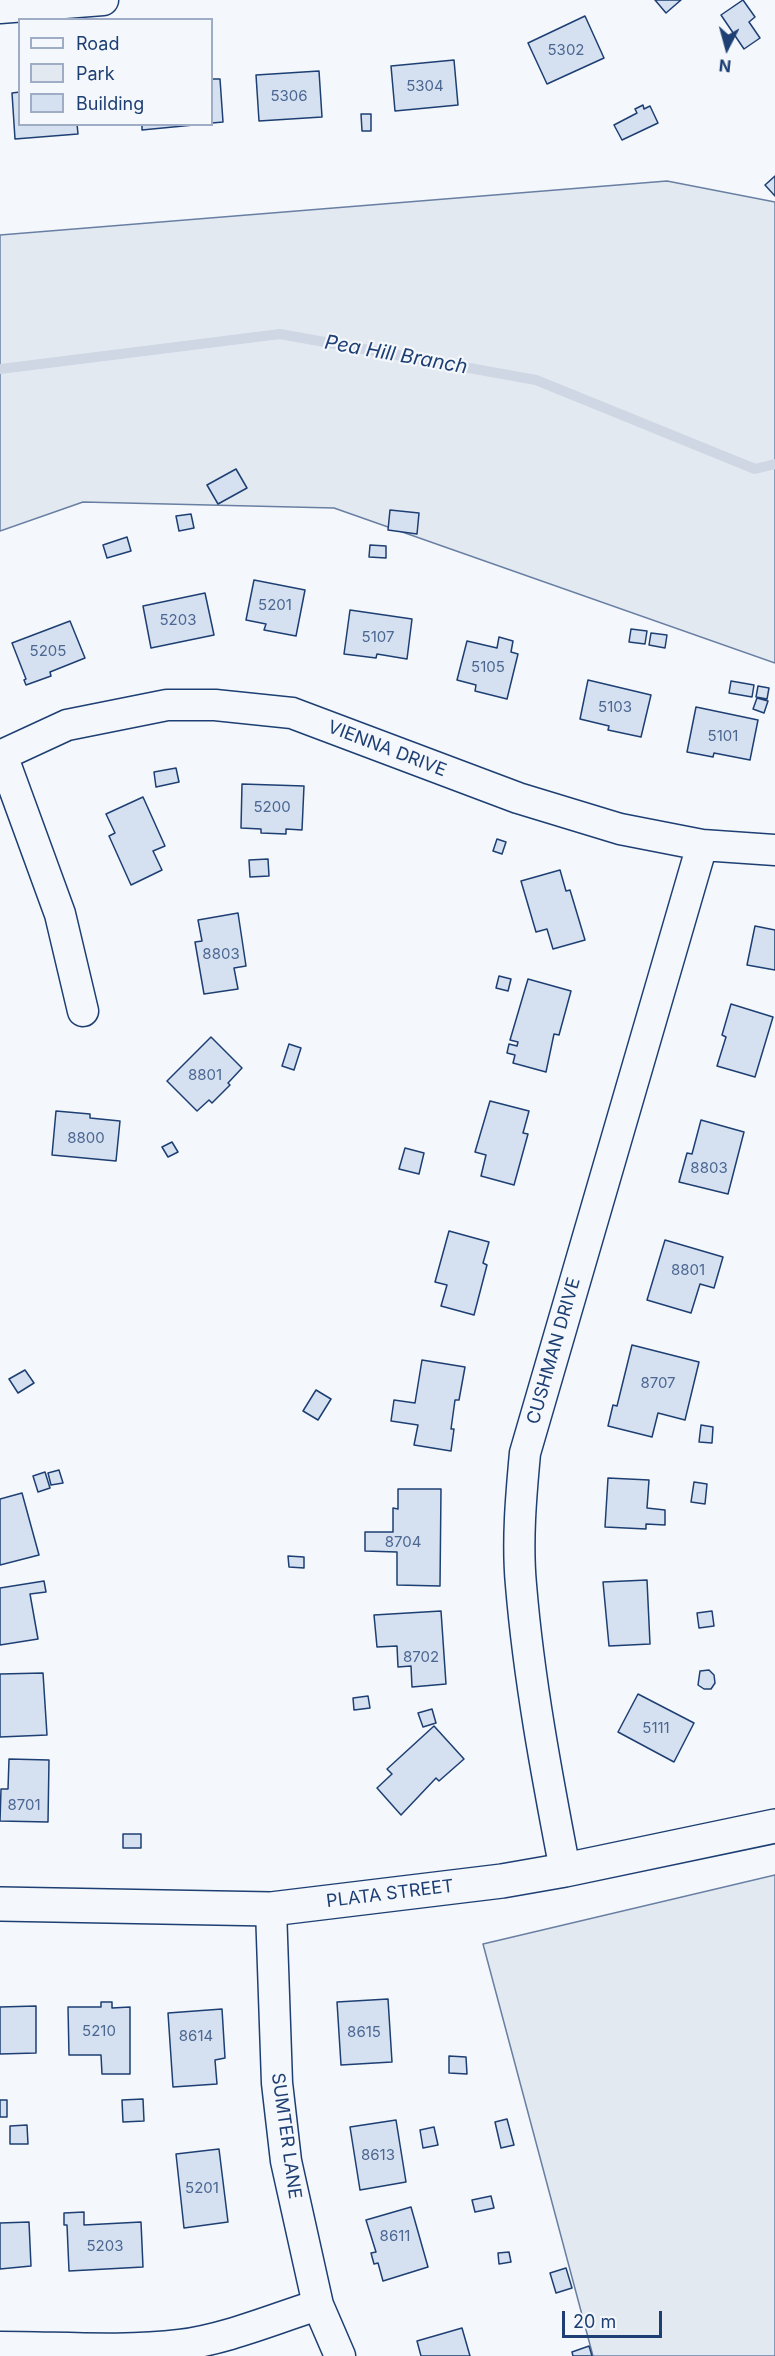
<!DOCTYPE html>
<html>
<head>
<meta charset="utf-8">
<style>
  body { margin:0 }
  #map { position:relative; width:775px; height:2356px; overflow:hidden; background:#f4f7fb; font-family:Inter,sans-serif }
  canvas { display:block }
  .legend { position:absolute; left:18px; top:18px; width:195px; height:108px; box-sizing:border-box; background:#f4f7fb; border:2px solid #9eadc5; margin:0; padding:8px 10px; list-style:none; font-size:18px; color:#1d3f73 }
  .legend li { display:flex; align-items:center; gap:12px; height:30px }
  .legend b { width:30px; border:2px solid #9eadc5 }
  .north { position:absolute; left:697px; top:18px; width:60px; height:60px; -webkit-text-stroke:4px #f4f7fb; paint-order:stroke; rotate:186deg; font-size:16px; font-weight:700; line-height:24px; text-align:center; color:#1d3f73 }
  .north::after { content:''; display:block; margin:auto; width:21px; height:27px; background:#1d3f73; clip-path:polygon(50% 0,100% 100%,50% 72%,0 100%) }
  .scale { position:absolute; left:562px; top:2311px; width:100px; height:27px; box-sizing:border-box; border:3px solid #1d3f73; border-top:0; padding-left:8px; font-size:18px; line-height:21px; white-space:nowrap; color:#1d3f73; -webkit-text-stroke:4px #f4f7fb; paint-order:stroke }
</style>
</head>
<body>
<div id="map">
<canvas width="775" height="2356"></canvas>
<ul class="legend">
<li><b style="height:8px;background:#f4f7fb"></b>Road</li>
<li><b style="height:16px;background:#e3e9f0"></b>Park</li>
<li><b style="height:16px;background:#d5e0f0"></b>Building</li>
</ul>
<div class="north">N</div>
<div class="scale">20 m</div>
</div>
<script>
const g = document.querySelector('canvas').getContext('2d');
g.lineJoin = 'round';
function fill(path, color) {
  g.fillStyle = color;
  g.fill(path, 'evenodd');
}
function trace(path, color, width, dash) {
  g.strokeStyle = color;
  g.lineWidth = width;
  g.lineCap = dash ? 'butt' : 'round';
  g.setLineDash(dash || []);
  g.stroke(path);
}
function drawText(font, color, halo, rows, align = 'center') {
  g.font = font + ' Inter,sans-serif';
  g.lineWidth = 4.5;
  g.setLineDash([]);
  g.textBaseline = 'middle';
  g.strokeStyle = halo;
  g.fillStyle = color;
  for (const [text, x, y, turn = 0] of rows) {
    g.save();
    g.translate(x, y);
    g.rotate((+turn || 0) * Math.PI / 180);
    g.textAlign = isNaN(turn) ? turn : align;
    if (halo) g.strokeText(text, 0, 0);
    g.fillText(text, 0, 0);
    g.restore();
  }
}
const green = new Path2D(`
  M667,181L775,202V663L334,508L83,502L0,531V235Z
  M775,1875V2356H593L483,1944Z`);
const stream = new Path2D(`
  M0,369L280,334L536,380L755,469L775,464`);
const building = new Path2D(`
  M655,0H681L666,13Z
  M743,0L755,17L749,22L760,38L744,49L721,15Z
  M585,16L604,58L547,84L528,43Z
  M454,60L458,105L395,111L391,66Z
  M319,71L322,117L259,121L256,75Z
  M212,79H220L223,122L212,123Z
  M20,92V124H77L78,134L15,139L12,93Z
  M643,105L644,109L650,106L658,123L622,140L614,125L637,113L635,109Z
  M361,114H371V131H362Z
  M142,124H204L142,130Z
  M775,176V196L765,185Z
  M236,469L247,488L218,504L207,485Z
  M390,510L419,513L417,534L388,530Z
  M191,514L194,528L179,531L176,516Z
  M127,537L131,551L107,558L103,545Z
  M370,545L386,546V558L369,557Z
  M254,580L305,590L296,636L264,630L266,624L246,620Z
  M205,593L214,635L151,648L143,606Z
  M350,610L412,619L407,659L377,654L376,658L344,654Z
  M70,621L85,658L50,672L51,676L26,685L24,680L26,679L12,643Z
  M631,629L647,631L645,644L629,642Z
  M651,633L667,635L665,648L649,645Z
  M499,637L513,641L511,652L518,654L507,699L475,691L476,685L457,680L467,641L497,648Z
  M588,680L651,695L641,737L608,730L609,726L580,719Z
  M731,681L754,685L752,697L729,693Z
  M758,686L769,688L767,699L756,697Z
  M757,698L768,701L764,713L753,709Z
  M696,707L758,720L750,760L714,753L713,757L687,752Z
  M176,768L179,782L156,787L154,772Z
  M242,784L304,786L302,830L286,829V834L261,833V829L241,828Z
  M143,797L165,846L153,851L162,870L131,885L109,836L115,833L106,814Z
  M497,839L506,842L502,854L493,851Z
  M268,859L269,876L250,877L249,860Z
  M560,870L566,891L570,890L585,940L553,949L547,929L536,932L521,881Z
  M238,913L246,966L234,968L238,989L204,994L195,942L202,941L198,920Z
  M755,926L775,930V970L747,965Z
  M499,976L511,979L508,991L496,988Z
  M528,979L571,991L559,1035L554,1034L546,1072L513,1063L515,1055L507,1053L509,1044L517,1046L518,1042L510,1040Z
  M731,1004L773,1017L755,1077L717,1066L726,1037L722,1035Z
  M211,1037L242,1068L228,1083L230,1085L212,1103L209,1100L197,1111L167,1081Z
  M289,1044L301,1048L294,1070L282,1066Z
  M490,1101L529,1111L523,1133L528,1134L514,1185L481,1176L486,1155L475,1152Z
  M56,1111L90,1114V1118L120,1121L116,1161L52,1155Z
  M701,1120L744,1132L728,1194L679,1182L687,1153L692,1154Z
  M172,1142L178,1152L168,1157L162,1147Z
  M405,1148L424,1153L419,1174L399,1169Z
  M449,1231L489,1242L483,1263L487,1265L474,1315L441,1306L447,1285L435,1282Z
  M665,1240L723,1257L714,1288L700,1284L691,1313L647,1300Z
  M632,1345L699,1362L685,1420L658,1413L652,1437L608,1426L613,1405L617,1406Z
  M422,1360L465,1367L459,1400H455L451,1429H454L451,1451L414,1445L418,1425L391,1421L394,1400L415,1403Z
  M25,1370L34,1383L18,1393L9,1379Z
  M316,1390L331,1399L318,1420L303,1411Z
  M701,1425L713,1427L712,1443L699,1442Z
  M59,1470L63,1483L51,1485L48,1473Z
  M45,1472L50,1488L38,1492L33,1476Z
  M608,1478L649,1480L647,1508L665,1510V1525L646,1524V1529L605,1527Z
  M694,1482L707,1484L705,1504L691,1502Z
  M398,1489H441L440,1586L397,1585V1552L365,1551V1532H393V1508L398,1509Z
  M22,1493L39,1555L0,1565V1499Z
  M288,1556L304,1557V1568L289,1567Z
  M647,1580L650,1644L609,1646L603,1582Z
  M44,1581L46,1592L30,1594L38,1639L0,1645V1588Z
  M441,1611L446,1684L412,1687L411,1666L398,1667L397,1646L377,1647L374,1615Z
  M712,1611L714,1626L699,1628L697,1613Z
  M709,1670L714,1675L715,1683L711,1689H704L698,1685L700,1671Z
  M43,1673L47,1735L0,1737V1674Z
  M638,1694L694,1723L674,1762L618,1732Z
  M368,1696L370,1708L354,1710L353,1698Z
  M432,1709L436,1723L423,1727L418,1713Z
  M434,1726L464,1759L439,1781L436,1778L401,1815L377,1788L392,1774L387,1769Z
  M9,1759L49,1760L48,1822L0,1821L1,1789H8Z
  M123,1834H141V1848H123Z
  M388,1999L392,2062L341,2065L337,2002Z
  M101,2002H112V2008L130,2007V2074H102L101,2055H69L68,2007H101Z
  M36,2006V2053L0,2054V2007Z
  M222,2009L225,2058L215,2060L217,2084L173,2087L168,2013Z
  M449,2056L466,2057L467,2074L449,2073Z
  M143,2099L144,2121L123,2122L122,2100Z
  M0,2100H7V2117H0Z
  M507,2119L514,2145L501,2148L495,2122Z
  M396,2120L406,2182L360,2190L350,2127Z
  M27,2125L28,2144H10V2126Z
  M434,2127L438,2145L423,2148L420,2130Z
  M219,2149L228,2222L184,2228L176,2154Z
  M491,2196L494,2208L475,2212L472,2200Z
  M411,2207L428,2267L383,2281L378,2263L374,2264L371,2253L376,2252L366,2220Z
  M84,2212V2225L141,2222L143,2267L69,2271L67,2225H64V2213Z
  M29,2222L31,2266L0,2269V2223Z
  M509,2252L511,2262L499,2264L498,2253Z
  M566,2268L572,2288L556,2293L550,2273Z
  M462,2328L470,2356H421L417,2341Z
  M589,2346L592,2356H573L572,2352Z`);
const minor = new Path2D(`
  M0,8L103,0
  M2,755L60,914L83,1011
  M0,756L67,725L167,705H215L292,713L518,798L620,829L702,845L775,850
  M565,1870C547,1776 529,1681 521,1585C517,1542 521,1496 525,1453L702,845
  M271,1909L277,2083L286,2161L318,2305L340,2356
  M0,2347C59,2347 121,2352 180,2345C227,2339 273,2319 318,2305`);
const tertiary = new Path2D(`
  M0,1904L271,1909L502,1881L565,1870L775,1826`);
const numberNames = [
  ["5302",566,50],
  ["5304",425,86],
  ["5306",289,96],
  ["5201",275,605],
  ["5203",178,620],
  ["5107",378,637],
  ["5205",48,651],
  ["5105",488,667],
  ["5103",615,707],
  ["5101",723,736],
  ["5200",272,807],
  ["8803",221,954],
  ["8801",205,1075],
  ["8800",86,1138],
  ["8803",709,1168],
  ["8801",688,1270],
  ["8707",658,1383],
  ["8704",403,1542],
  ["8702",421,1657],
  ["5111",656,1728],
  ["8701",24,1805],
  ["5210",99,2031],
  ["8615",364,2032],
  ["8614",196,2036],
  ["8613",378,2155],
  ["5201",202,2188],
  ["8611",395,2236],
  ["5203",105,2246]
];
const streetNames = [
  ["VIENNA DRIVE",387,749,21],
  ["CUSHMAN DRIVE",554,1351,-74],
  ["PLATA STREET",390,1894,-7],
  ["SUMTER LANE",286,2136,82]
];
const waterNames = [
  ["Pea Hill Branch",396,355,10]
];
fill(green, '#e3e9f0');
trace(green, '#687fa3', 1.5);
trace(stream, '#cfd7e4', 10);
fill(building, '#d5e0f0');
trace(building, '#1d3f73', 1.5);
trace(minor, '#1d3f73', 33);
trace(tertiary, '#1d3f73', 36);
trace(minor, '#f4f7fb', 30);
trace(tertiary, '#f4f7fb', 33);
drawText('15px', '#4b6792', null, numberNames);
drawText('18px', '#1d3f73', '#f4f7fb', streetNames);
drawText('italic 20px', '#1d3f73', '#f4f7fb', waterNames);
</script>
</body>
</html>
